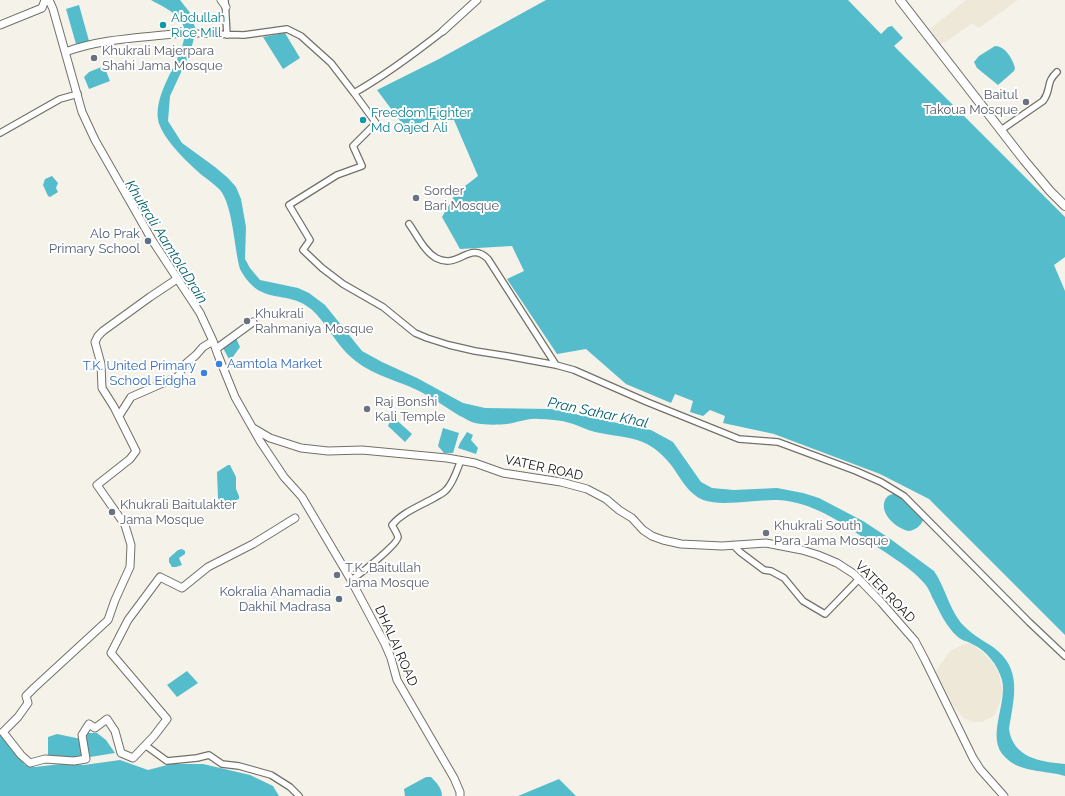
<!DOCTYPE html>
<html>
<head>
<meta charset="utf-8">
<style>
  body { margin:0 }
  canvas { display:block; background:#f5f2e9 }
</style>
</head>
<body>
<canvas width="1065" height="796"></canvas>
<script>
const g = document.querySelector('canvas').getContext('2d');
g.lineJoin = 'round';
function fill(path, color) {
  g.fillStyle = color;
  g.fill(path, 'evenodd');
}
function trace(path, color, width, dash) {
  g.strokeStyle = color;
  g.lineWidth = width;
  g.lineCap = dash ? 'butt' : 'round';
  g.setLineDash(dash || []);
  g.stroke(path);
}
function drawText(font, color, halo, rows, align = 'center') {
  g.font = font + ' Raleway,sans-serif';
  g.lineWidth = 4;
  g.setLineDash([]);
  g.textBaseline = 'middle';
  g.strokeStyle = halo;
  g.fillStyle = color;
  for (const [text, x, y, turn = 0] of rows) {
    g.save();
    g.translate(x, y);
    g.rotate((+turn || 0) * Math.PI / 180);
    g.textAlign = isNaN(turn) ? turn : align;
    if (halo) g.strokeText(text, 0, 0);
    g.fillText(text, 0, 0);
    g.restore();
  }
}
const built = new Path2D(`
  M966,0H1018L979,28L972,23L946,42L940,44L930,29Z
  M970,643L982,652L993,663L999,674L1003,693L995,715L982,722H973L963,718L948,699L941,686L936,671L947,655L952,650L964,644Z`);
const water = new Path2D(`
  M151,0H180L191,14L196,31L190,53L170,96L168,121L182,143L215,167L228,178L236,187L241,199L246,227L245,259L250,268L260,280L298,288L309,293L325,305L362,351L382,362L417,378L463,403L485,408L551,409L651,430L673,442L701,482L712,488L734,490L777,488L803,493L819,498L863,521L889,538L934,571C945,587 949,608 961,623C970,633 982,640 993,647C1023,669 1014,697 1009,729C1013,758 1041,762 1065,764V776C1046,770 1020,773 1005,757C985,738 1008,703 1002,680C998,665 986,650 972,644C968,641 962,641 958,637C946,627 939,610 932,597C930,592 928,587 924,583C912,568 881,550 864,538C838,520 811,502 778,500C756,499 723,507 703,500C689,494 682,481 674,469C668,460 657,449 647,444C631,436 612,436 595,432C586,430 578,425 570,423C560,420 548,419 538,419C527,418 517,423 507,424C497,425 484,425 475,423C470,422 465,418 460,416C447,408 433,398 419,391C397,380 371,375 352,358C336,345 327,323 311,309C285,288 261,308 240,269C234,247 233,206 220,190C215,185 209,180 203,176C189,164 167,143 160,126C147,92 196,48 182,23C177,12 161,6 151,0Z
  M546,0H848L881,34L888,27L892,26L903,38L894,46L1065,217V257L1054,265L1065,291V635L929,499L880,474L774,434L723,423L725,416L710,410L703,416L690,412L693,401L675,394L671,403L626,384L586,349L557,354L507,279L524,271L512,246L460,249L442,217L456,193L478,176L454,120H426L407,130L377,90L439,59Z
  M79,5L89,41L76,44L66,9Z
  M285,33L300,58L283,69L263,37Z
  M995,46C1005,46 1013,59 1015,68L1014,71L998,85L977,68L974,62L979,56Z
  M104,66L110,81L89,89L84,77L89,72Z
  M52,176L58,183L56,188L58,192L50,197L48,196L43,185L45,179Z
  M236,338L240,347L230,361L223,348Z
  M392,416L412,434L405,442L388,426Z
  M443,428L459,433L453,453H444L438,446Z
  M467,432L473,435L471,440L478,448L476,454L458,448L460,443Z
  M228,465H230L236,477V489L239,496V499L234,501L221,503L218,498L217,472Z
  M895,494L902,498L921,517L923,520C921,526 915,530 909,531C897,529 879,514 885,500C887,496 890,494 895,494Z
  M182,549L185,551V554L179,558L182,565L176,567H172L169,562V558L178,550Z
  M187,671L198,683L177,697L167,685Z
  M87,733H97L106,740L115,753L90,757L86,739Z
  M0,734L25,765L35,767L61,764L84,765L120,760L148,770L171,764H203L250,775L273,786L279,796H0Z
  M57,734L81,739L83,755L70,758L48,757V737Z
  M426,777H431C436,782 442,788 442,796H405L404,789Z
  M559,779L576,796H518Z`);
const minor = new Path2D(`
  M225,0L227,35
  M182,33L244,35L287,29L301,36L331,63L354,93C386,75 415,53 443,31
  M354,93L376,123L353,146L362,166L337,175L289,205L310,240L303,250L322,268L343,284L383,307L415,333L427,338L449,345L475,351L507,356L556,365L574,370L647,402L739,439L778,442L856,471L881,482L904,496L1029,622L1065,656
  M1001,130L1043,101C1052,89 1045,83 1057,72
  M0,133L60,99L78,94
  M409,224C417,235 424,251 436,258C459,270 469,240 488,259L556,365
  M733,545L740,552L764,570L771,571L784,578L803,601L825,614L859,579
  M351,580C359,575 398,544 398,537C397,533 394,529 392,525C403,512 420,506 434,498C439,495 444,493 447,489C454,481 457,470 461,460
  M145,745L167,761L197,758L209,755L222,764L239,766L271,775L290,787L299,796`);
const tertiary = new Path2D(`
  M49,0L53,9L82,112L95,140L152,240L200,313L213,341L218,355L235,397L260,441L284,477L302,497L351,580L385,644L391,658L397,680L454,778L460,792V796
  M221,0L226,7
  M0,25L42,8L45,0
  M443,31L477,0
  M65,52C103,38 142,38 182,33
  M177,279L150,297L103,331L98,336L95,342L101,364L102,388L114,407L136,451L130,459L97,485L125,525L131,545L130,567L115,600L108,620L34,688L26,696L28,703L18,717L3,732L21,755L30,763L45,759L74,761L86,759L82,735L89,724L95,728L107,719L115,731L121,753L133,758L154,736L167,719L111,653L128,620L160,577L182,588L208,567L253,544L295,518
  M216,349L253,322
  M119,416L131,397L179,376L182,367L196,355L203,347L213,341
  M253,428L270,438L301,448L328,451L362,450L447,458L475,463L503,473L561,482L587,489L606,499L619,510L632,518L643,530L652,536L663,540L681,544L722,546L766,543L802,550L818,555L837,563L854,574L881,602L915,641L925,660L973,758L980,769L1004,796`);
const secondary = new Path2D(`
  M900,0L1024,160L1050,191L1065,206`);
const markers = [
  [163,25,4,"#0f9aa8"],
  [94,58,4,"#6b7280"],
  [1026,102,4,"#6b7280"],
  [363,120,4,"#0f9aa8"],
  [416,198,4,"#6b7280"],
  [148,241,4,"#5c6f8a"],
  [247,321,4,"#6b7280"],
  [219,364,4,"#3f7fe0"],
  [204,373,4,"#3f7fe0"],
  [367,409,4,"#6b7280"],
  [112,512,4,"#6b7280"],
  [766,533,4,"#6b7280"],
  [337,575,4,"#6b7280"],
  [339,599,4,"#5c6f8a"]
];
const cultureNames = [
  ["Abdullah",171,18],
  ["Rice Mill",171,33],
  ["Freedom Fighter",371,113],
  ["Md Oajed Ali",371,128]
];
const worshipNames = [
  ["Khukrali Majerpara",102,51],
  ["Shahi Jama Mosque",102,66],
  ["Baitul",1018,95,"right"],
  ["Takoua Mosque",1018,110,"right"],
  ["Sorder",424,191],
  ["Bari Mosque",424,206],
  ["Khukrali",255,314],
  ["Rahmaniya Mosque",255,329],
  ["Raj Bonshi",375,402],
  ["Kali Temple",375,417],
  ["Khukrali Baitulakter",120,505],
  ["Jama Mosque",120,520],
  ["Khukrali South",774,526],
  ["Para Jama Mosque",774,541],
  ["T.K. Baitullah",345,568],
  ["Jama Mosque",345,583]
];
const serviceNames = [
  ["Alo Prak",140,234],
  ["Primary School",140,249],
  ["Kokralia Ahamadia",331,592],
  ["Dakhil Madrasa",331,607]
];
const shopNames = [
  ["Aamtola Market",227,364],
  ["T.K. United Primary",196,366,"right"],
  ["School Eidgha",196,381,"right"]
];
const streetNames = [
  ["VATER ROAD",544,468,12],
  ["VATER ROAD",885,592,46],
  ["DHALAI ROAD",396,646,66]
];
const waterNames = [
  ["Khukrali AamtolaDrain",166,242,58],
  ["Pran Sahar Khal",598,413,12]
];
fill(built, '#eee8d8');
fill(water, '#54bccb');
trace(minor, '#737068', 8);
trace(tertiary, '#737068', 9);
trace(secondary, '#737068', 10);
trace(minor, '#fff', 5.5);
trace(tertiary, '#fff', 7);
trace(secondary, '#fff', 8);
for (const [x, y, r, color] of markers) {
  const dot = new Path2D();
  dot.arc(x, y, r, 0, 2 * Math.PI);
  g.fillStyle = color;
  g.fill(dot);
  trace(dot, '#fff', 1.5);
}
drawText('13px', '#0d838f', '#fff', cultureNames, 'left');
drawText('13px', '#5b616d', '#fff', worshipNames, 'left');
drawText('13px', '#4e5e75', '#fff', serviceNames, 'right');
drawText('13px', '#366cbe', '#fff', shopNames, 'left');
drawText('13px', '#13120f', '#fff', streetNames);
drawText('italic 14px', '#02606b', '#fff', waterNames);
</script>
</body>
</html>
